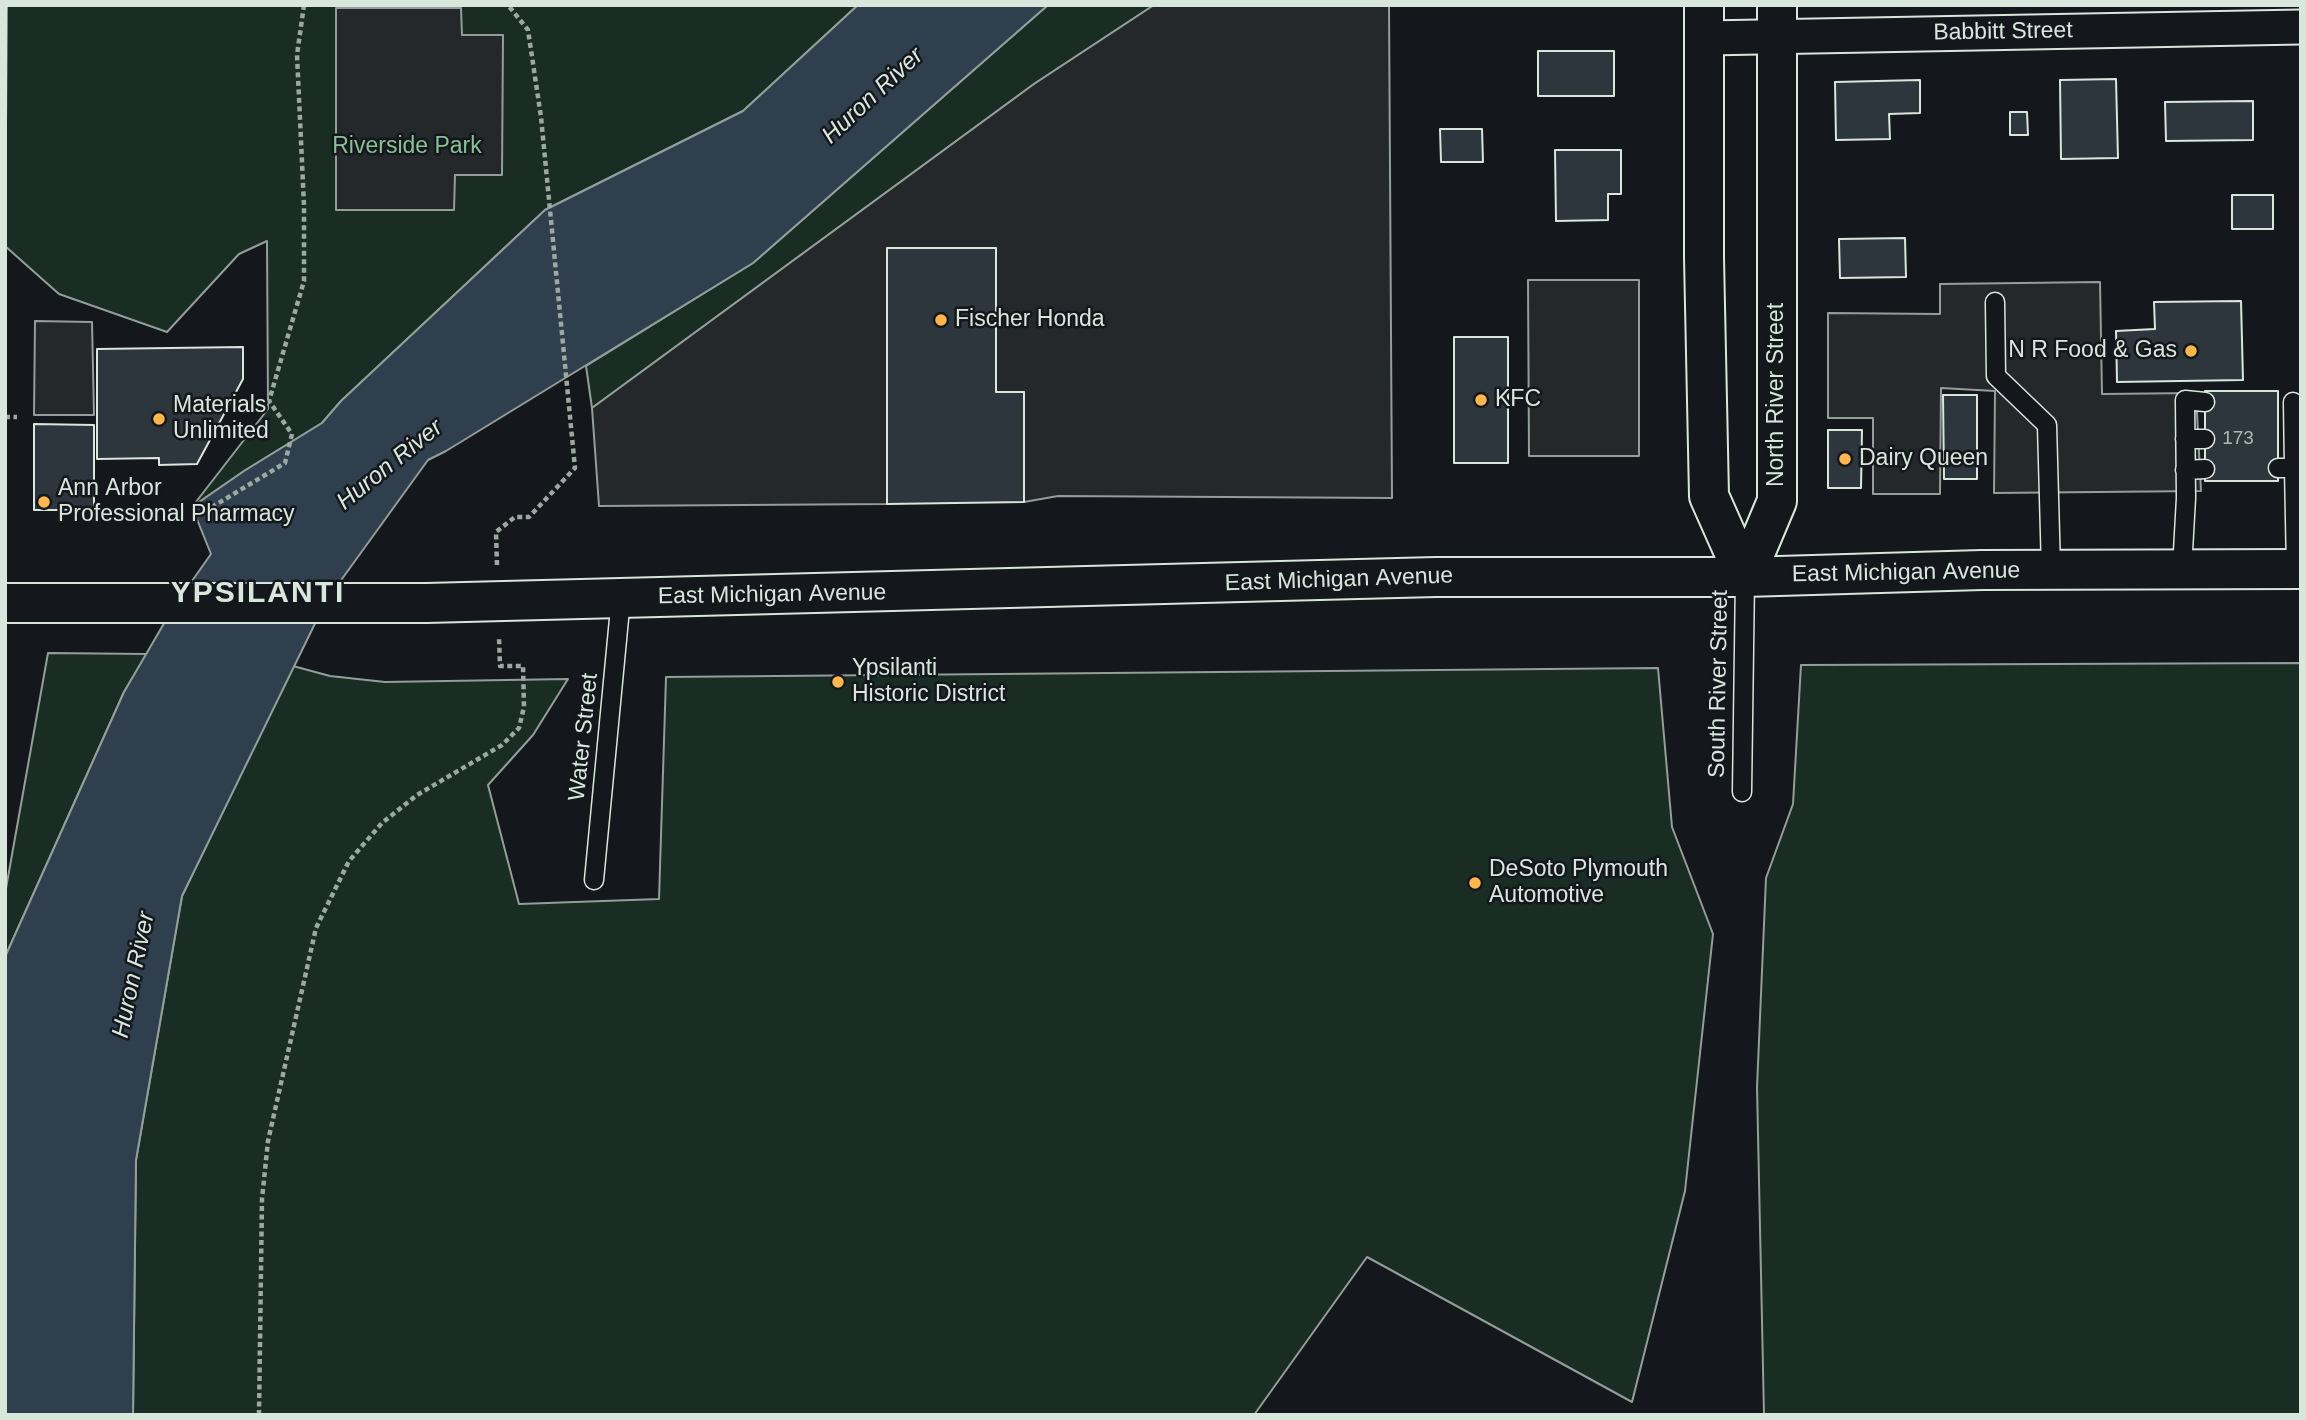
<!DOCTYPE html>
<html>
<head>
<meta charset="utf-8">
<style>
  body { margin:0 }
  #map { position:relative; width:2306px; height:1420px; overflow:hidden; background:#14181c; font-family:Helvetica,sans-serif }
  canvas { display:block }
  .frame { position:absolute; inset:0; border:7px solid #d8e6dc; pointer-events:none }
</style>
</head>
<body>
<div id="map">
<canvas width="2306" height="1420"></canvas>
<div class="frame"></div>
</div>
<script>
const g = document.querySelector('canvas').getContext('2d');
g.lineJoin = 'round';
function fill(path, color) {
  g.fillStyle = color;
  g.fill(path, 'evenodd');
}
function trace(path, color, width, dash) {
  g.strokeStyle = color;
  g.lineWidth = width;
  g.lineCap = dash ? 'butt' : 'round';
  g.setLineDash(dash || []);
  g.stroke(path);
}
function drawText(font, color, halo, rows, align = 'center') {
  g.font = font + ' Helvetica,sans-serif';
  g.lineWidth = 5;
  g.setLineDash([]);
  g.textBaseline = 'middle';
  g.strokeStyle = halo;
  g.fillStyle = color;
  for (const [text, x, y, turn = 0] of rows) {
    g.save();
    g.translate(x, y);
    g.rotate((+turn || 0) * Math.PI / 180);
    g.textAlign = isNaN(turn) ? turn : align;
    if (halo) g.strokeText(text, 0, 0);
    g.fillText(text, 0, 0);
    g.restore();
  }
}
const green = new Path2D(`
  M7,5H858L743,111L545,210L341,401L322,423L244,471L192,507L268,409L267,241L239,254L167,332L59,294L5,246Z
  M1048,5H1154L1034,84L592,408L586,366L753,263Z
  M48,653L147,654L124,692L5,957V894Z
  M2301,663V1415H1764L1757,1087L1766,878L1793,804L1801,665Z
  M293,666L330,676L385,682L568,679L533,735L488,785L519,904L659,899L666,677L1658,668L1672,827L1713,934L1685,1191L1632,1402L1367,1257L1254,1415H133L136,1160L182,896Z`);
const parking = new Path2D(`
  M1154,5H1389L1392,498L1058,496L1024,502V392H996L995,248L887,249V504L599,506L592,408L1034,84Z
  M336,8H461L462,35H503L502,175H455L454,210H336Z
  M1528,280H1639V456H1529Z
  M2100,282L2102,394L2196,393L2201,491L1994,493L1995,391L1941,388L1940,494H1873V418H1828V313L1940,314V284Z
  M35,321L92,322L94,415H34Z`);
const water = new Path2D(`
  M858,5H1048L753,263L446,451L428,460L326,601L182,896L136,1160L133,1415H5V957L124,692L173,608L211,554L192,507L244,471L322,423L341,401L545,210L743,111Z`);
const building = new Path2D(`
  M1538,51H1614V96H1538Z
  M2116,79L2118,158L2061,159L2060,80Z
  M1920,80V113L1889,114L1890,139L1836,140L1835,82Z
  M2253,101V140L2166,141L2165,102Z
  M2010,112H2027L2028,135H2010Z
  M1440,129H1482L1483,162H1441Z
  M1555,150H1621V194H1608V220L1556,221Z
  M2232,195H2273V229H2232Z
  M1905,238L1906,277L1840,278L1839,239Z
  M887,248H996V392H1024V502L887,504Z
  M2241,301L2243,380L2117,382L2116,331L2155,329L2154,302Z
  M1454,337H1508V463H1454Z
  M243,347V379L197,464L159,465V458L97,459V349Z
  M2205,391H2278V481H2205Z
  M1943,395H1977V479H1944Z
  M34,424L94,425V510H34Z
  M1828,430H1862L1861,488H1828Z`);
const path = new Path2D(`
  M5,417H17
  M197,516L285,463L292,434L269,401L304,281V205L297,55L304,5
  M497,565L496,532L515,517H529L575,468L541,117L528,30L508,5
  M259,1415L262,1199L268,1141L316,928L349,861L382,823L417,795L502,745L519,728L524,707L523,666H500L499,637`);
const service = new Path2D(`
  M1995,302L1996,376L2047,425L2051,570
  M2293,402L2294,468
  M2185,439H2205
  M2278,468H2294L2296,569
  M2185,470L2205,469
  M2182,569L2186,498L2185,400L2205,402
  M1742,792L1745,577
  M594,880L621,598`);
const minor = new Path2D(`
  M1706,38L2301,27`);
const tertiary = new Path2D(`
  M1704,5V258L1709,496L1745,577
  M1745,577L1777,501V5`);
const primary = new Path2D(`
  M5,603H426L1436,577H1745L1982,570L2301,569`);
const markers = [
  [941,320,7,"#ffb74d"],
  [2191,351,7,"#ffb74d"],
  [1481,400,7,"#ffb74d"],
  [159,419,7,"#ffb74d"],
  [1845,459,7,"#ffb74d"],
  [44,502,7,"#ffb74d"],
  [838,682,7,"#ffb74d"],
  [1475,883,7,"#ffb74d"]
];
const numberNames = [
  ["173",2238,439]
];
const streetNames = [
  ["Babbitt Street",2003,32,-1],
  ["North River Street",1777,395,-90],
  ["East Michigan Avenue",1906,573,-1],
  ["East Michigan Avenue",1339,580,-2],
  ["East Michigan Avenue",772,595,-1],
  ["South River Street",1719,684,-89],
  ["Water Street",584,737,-84]
];
const parkNames = [
  ["Riverside Park",407,147]
];
const poiNames = [
  ["Fischer Honda",955,320],
  ["N R Food & Gas",2177,351,"right"],
  ["KFC",1495,400],
  ["Materials",173,406],
  ["Unlimited",173,432],
  ["Dairy Queen",1859,459],
  ["Ann Arbor",58,489],
  ["Professional Pharmacy",58,515],
  ["Ypsilanti",852,669],
  ["Historic District",852,695],
  ["DeSoto Plymouth",1489,870],
  ["Automotive",1489,896]
];
const waterNames = [
  ["Huron River",873,96,-43],
  ["Huron River",390,465,-39],
  ["Huron River",134,975,-78]
];
const districtNames = [
  ["YPSILANTI",258,594]
];
fill(green, '#1a2d24');
trace(green, '#939e99', 2);
fill(parking, '#24282b');
trace(parking, '#939e99', 2);
fill(water, '#2f3f4d');
trace(water, '#939e99', 2);
fill(building, '#2c363c');
trace(building, '#d8e6dc', 2);
trace(service, '#d8e6dc', 21);
trace(minor, '#d8e6dc', 37);
trace(tertiary, '#d8e6dc', 42);
trace(primary, '#d8e6dc', 42);
trace(path, '#9da8a2', 4.5, [5, 3.5]);
trace(service, '#14181c', 18);
trace(minor, '#14181c', 33);
trace(tertiary, '#14181c', 38);
trace(primary, '#14181c', 38);
for (const [x, y, r, color] of markers) {
  const dot = new Path2D();
  dot.arc(x, y, r, 0, 2 * Math.PI);
  g.fillStyle = color;
  g.fill(dot);
  trace(dot, '#14181c', 2.5);
}
drawText('19px', '#adbab4', null, numberNames);
drawText('23px', '#d8e6dc', '#14181c', streetNames);
drawText('23px', '#8ac095', '#14181c', parkNames);
drawText('23px', '#d8e6dc', '#14181c', poiNames, 'left');
drawText('italic 24px', '#d8e6dc', '#14181c', waterNames);
g.letterSpacing = '2px';
drawText('bold 30px', '#d8e6dc', '#14181c', districtNames);
g.letterSpacing = '0px';
</script>
</body>
</html>
